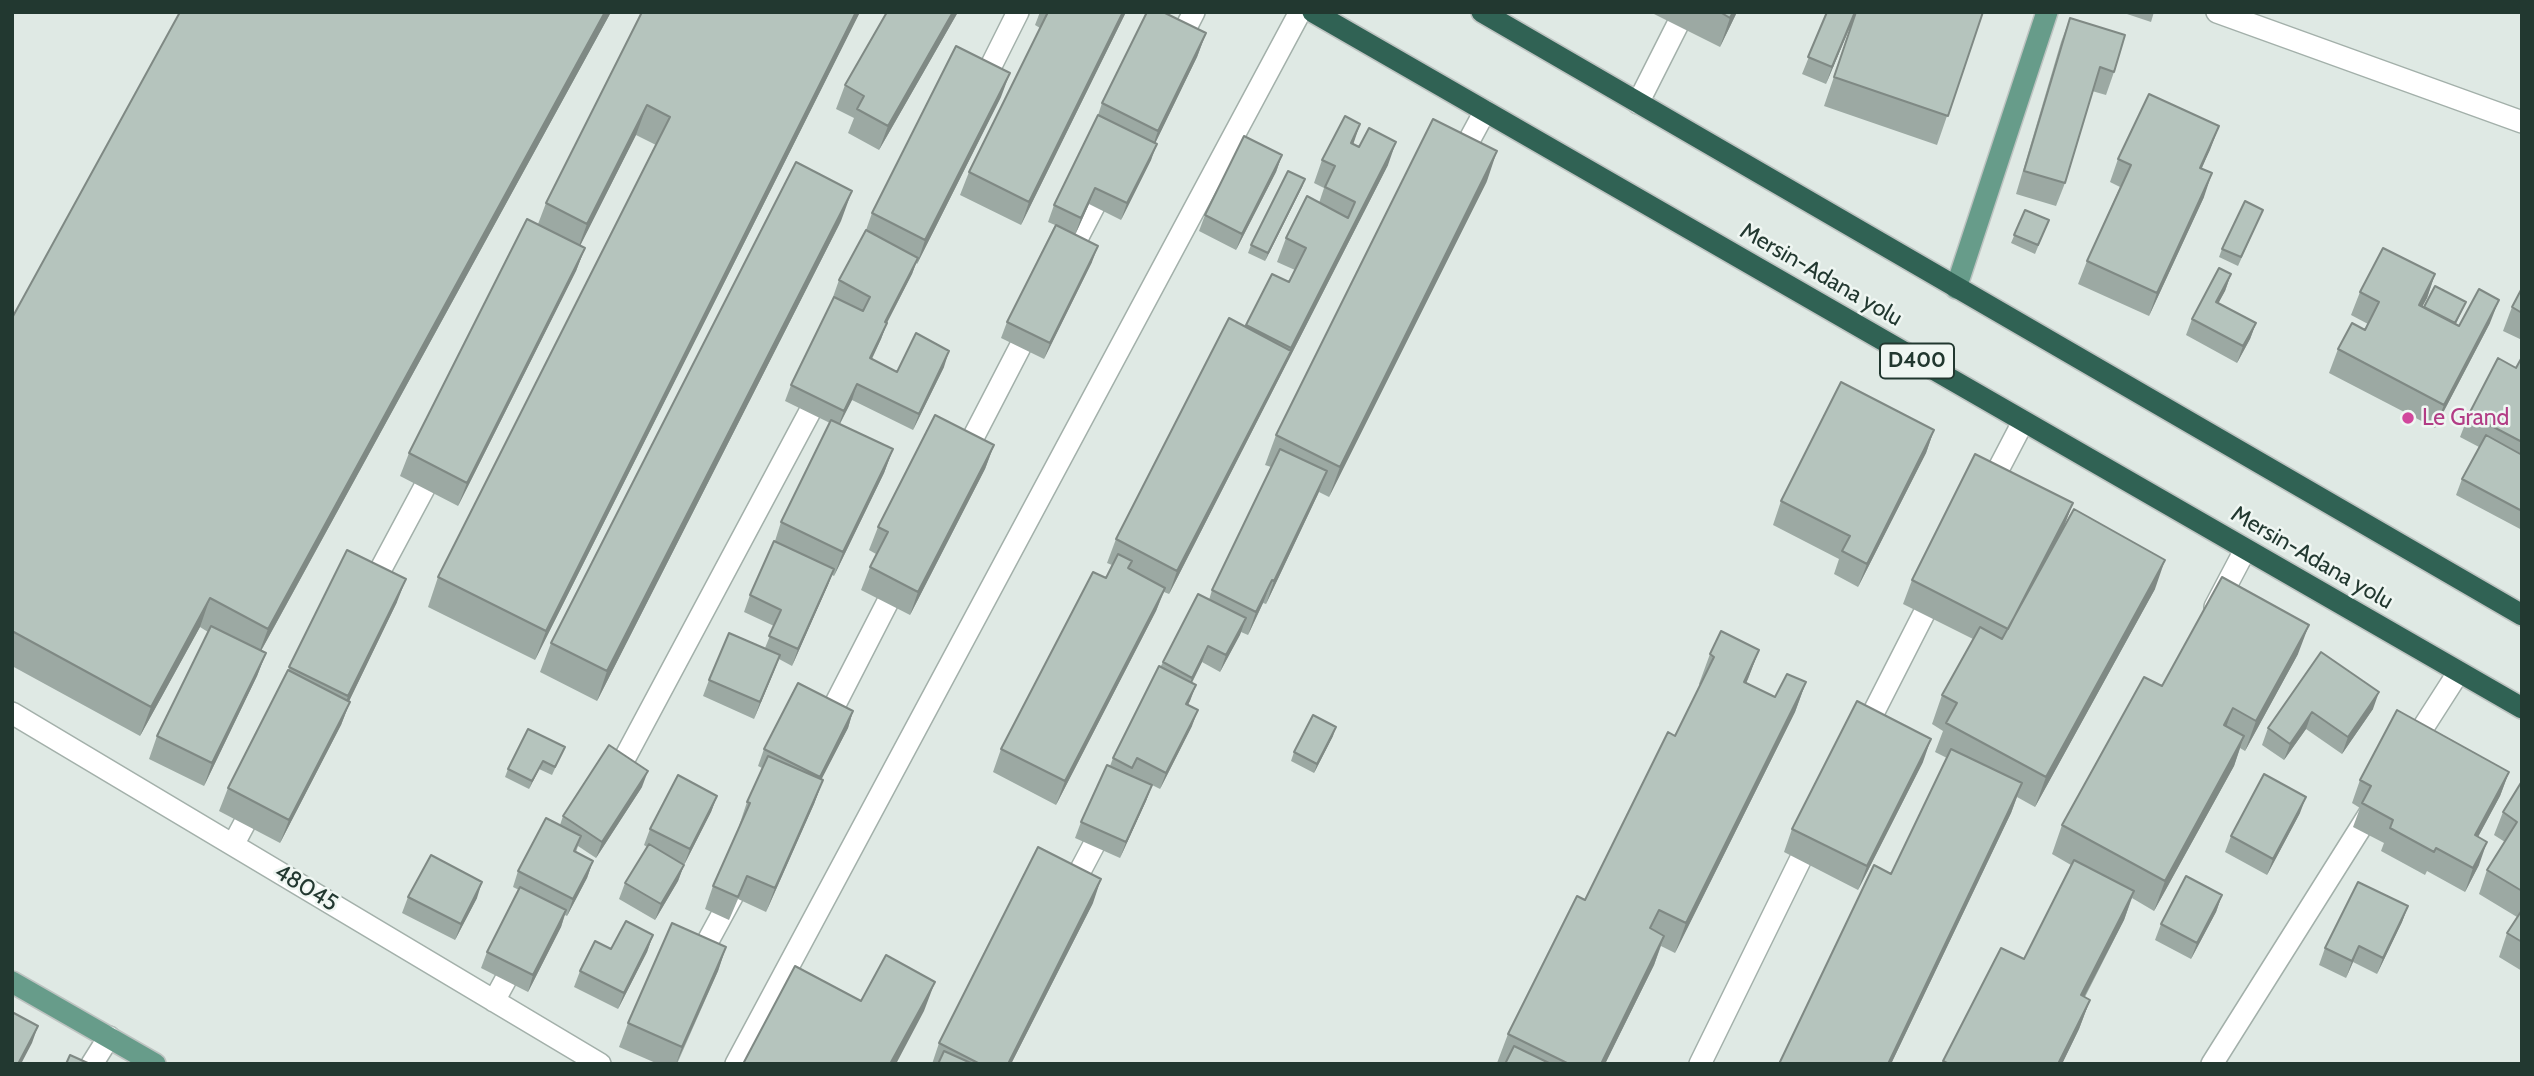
<!DOCTYPE html>
<html>
<head>
<meta charset="utf-8">
<style>
  body { margin:0 }
  #map { position:relative; width:2534px; height:1076px; overflow:hidden; background:#dfe9e4; font-family:Cabin,sans-serif }
  canvas { display:block }
  .frame { position:absolute; inset:0; border:14px solid #223830; pointer-events:none }
</style>
</head>
<body>
<div id="map">
<canvas width="2534" height="1076"></canvas>
<div class="frame"></div>
</div>
<script>
const g = document.querySelector('canvas').getContext('2d');
g.lineJoin = 'round';
function trace(path, color, width, dash) {
  g.strokeStyle = color;
  g.lineWidth = width;
  g.lineCap = dash ? 'butt' : 'round';
  g.setLineDash(dash || []);
  g.stroke(path);
}
function fill(path, color) {
  g.fillStyle = color;
  g.fill(path, 'evenodd');
}
function drawText(font, color, halo, rows, align = 'center') {
  g.font = font + ' Cabin,sans-serif';
  g.lineWidth = 5;
  g.setLineDash([]);
  g.textBaseline = 'middle';
  g.strokeStyle = halo;
  g.fillStyle = color;
  for (const [text, x, y, turn = 0] of rows) {
    g.save();
    g.translate(x, y);
    g.rotate((+turn || 0) * Math.PI / 180);
    g.textAlign = isNaN(turn) ? turn : align;
    if (halo) g.strokeText(text, 0, 0);
    g.fillText(text, 0, 0);
    g.restore();
  }
}
const minor = new Path2D(`
  M2217,12L2522,122
  M1175,49L1194,12
  M980,88L1018,12
  M1638,103L1684,12
  M1457,163L1485,111
  M1066,260L1106,183
  M962,459L1033,322
  M1988,489L2023,422
  M368,593L437,464
  M2215,607L2245,550
  M12,713L600,1064
  M824,726L899,580
  M1862,735L1936,590
  M2410,748L2458,673
  M613,780L822,389
  M233,845L257,800
  M1069,892L1106,822
  M696,963L734,893
  M494,1001L518,957
  M92,1064L109,1037
  M736,1064L1300,12
  M1700,1064L1812,836
  M2212,1064L2373,808`);
const major = new Path2D(`
  M1956,288L2047,12
  M12,982L155,1064`);
const highway = new Path2D(`
  M1313,12L2522,708
  M1482,12L2522,615`);
const wall = new Path2D(`
  M611,12L261,651L266,653L257,676L204,786L149,759L157,736L208,632L200,627L140,736L12,666V318Z
  M642,12H860L535,660L428,607L438,577L656,145L636,135L580,245L585,248L576,271L458,506L400,476L409,453L538,224L546,203Z
  M887,12H958L879,150L848,133L854,118L836,109L845,85Z
  M1040,12H1126L1021,225L960,195L969,172L1040,28L1035,25Z
  M1650,12H1737L1720,47Z
  M1827,12H1983L1937,145L1824,106L1854,18L1826,84L1802,74Z
  M2121,12H2154L2151,22Z
  M2070,18L2114,72L2106,95L2092,91L2065,183L2056,206L2016,194L2061,42Z
  M1206,33L1197,57L1155,143L1151,160L1121,220L1089,204L1075,235L1092,262L1044,359L1001,338L1007,322L1055,225L1048,222L1054,205L1098,115L1102,103Z
  M1001,97L917,264L916,263L912,274L887,323L881,339L872,359L897,372L944,367L913,430L852,400L840,424L893,449L884,473L834,576L832,575L792,666L779,659L754,719L703,696L709,680L765,648L774,626L744,612L750,595L775,541L781,522L830,423L785,401L791,385L834,297H833L839,280L866,230L872,213Z
  M2219,126L2202,168L2204,197L2149,316L2078,284L2087,261L2120,187L2110,182L2118,159Z
  M1353,144L1388,165L1169,594L1164,592L1156,611L1056,805L993,772L1001,749L1106,578L1112,565L1107,563L1116,539L1245,327L1272,274L1289,282L1295,270L1277,262L1286,238L1319,203L1324,188L1314,183L1322,160Z
  M1282,155L1276,172L1236,250L1199,231L1205,215Z
  M1305,179L1302,187L1265,261L1248,253L1251,245Z
  M1487,181L1329,497L1319,492L1266,604L1263,603L1248,635L1241,632L1220,672L1202,662L1192,683L1196,685L1188,705L1192,726L1160,789L1152,785L1146,801L1120,858L1075,838L1081,822L1110,766L1113,758L1163,662L1209,600L1212,590L1271,467L1265,465L1276,435Z
  M2025,210L2049,220L2035,254L2011,243Z
  M2263,210L2238,266L2219,257L2222,249Z
  M841,221L597,701L540,672L551,643Z
  M2231,274L2225,291L2218,303L2256,323L2250,339L2237,363L2186,335L2192,319Z
  M2435,274L2427,298L2422,306L2424,307L2466,302L2456,324L2459,326L2490,323L2435,428L2329,373L2338,349L2365,330L2368,324L2351,315L2360,292Z
  M2522,288V340L2503,331L2512,307Z
  M2522,357V530L2456,495L2462,479L2479,447L2460,437L2469,414L2516,368Z
  M1934,430L1926,453L1858,587L1834,574L1839,559L1773,525L1781,501Z
  M994,445L985,469L910,615L861,590L870,567L876,554L869,550L878,527Z
  M2073,503L2064,526L2155,589L2035,807L2017,797L2011,813L1891,1064H1779L1891,874L1947,758L1935,752L1943,731L1932,724L1942,695L1973,639L1903,604L1912,580Z
  M347,550L397,602L349,701L350,702L341,725L280,843L219,811L228,788L288,670Z
  M1759,650L1746,683L1775,697L1806,682L1795,712L1675,953L1661,946L1654,965L1605,1064L1497,1063L1508,1034L1585,900L1675,736L1700,685L1699,684L1710,654Z
  M2321,652L2373,709L2342,754L2306,729L2284,760L2262,745L2268,728Z
  M2298,654L2245,751L2240,748L2234,766L2154,911L2132,898L2124,920L2085,997L2090,1000L2079,1029L2062,1064H1942L2001,948L2024,959L2071,865L2052,854L2062,825L2162,686Z
  M853,711L848,728L821,779L823,780L814,804L766,912L738,899L729,920L705,909L713,886L740,826H739L747,802L762,768L758,766L764,749Z
  M1333,736L1314,773L1291,761L1294,752Z
  M565,747L552,775L539,769L529,789L505,777L508,769Z
  M1923,762L1858,890L1784,852L1792,829Z
  M2509,772L2500,796L2478,837L2479,865L2465,892L2427,871L2425,875L2381,851L2384,843L2353,827L2360,808L2352,803L2360,780Z
  M2522,781V971L2499,957L2507,933L2517,917L2479,894L2487,870L2505,842L2494,835L2503,812Z
  M642,787L596,858L578,846L576,852L593,861L587,878L567,916L565,915L561,927L528,992L481,968L487,952L519,890L513,887L518,871L560,825L563,816Z
  M717,796L711,812L684,865L678,881L655,920L619,899L625,883L647,847L644,845L650,829Z
  M2300,813L2267,875L2225,852L2231,836Z
  M2222,895L2216,912L2191,959L2155,940L2161,924Z
  M408,897L477,898L455,940L402,913Z
  M1093,903L1011,1064H932L939,1043Z
  M2408,906L2402,922L2377,974L2353,962L2346,978L2319,965L2325,948Z
  M653,935L647,952L618,1009L574,987L580,971L611,949Z
  M726,947L718,971L677,1064H658L619,1047L628,1023Z`);
const shadedWall = new Path2D(`
  M605,12H611L257,658L268,629Z
  M856,12H860L535,660L546,631Z
  M953,12H958L879,150L888,126Z
  M1123,12H1126L1021,225L1029,202Z
  M1733,12H1737L1720,47L1730,18Z
  M1856,12L1826,84L1832,67Z
  M1206,33L1197,57L1150,154L1158,131Z
  M1010,73L1001,97L917,264L925,240Z
  M647,105L636,135L576,254L587,224Z
  M1360,124L1352,148L1351,143Z
  M2219,126L2210,150L2191,191L2200,168Z
  M1396,142L1388,165L1169,594L1177,571Z
  M1157,144L1151,160L1121,220L1127,203Z
  M1497,151L1487,181L1329,497L1340,467Z
  M1282,155L1276,172L1236,250L1242,234Z
  M2212,173L2204,197L2149,316L2157,293Z
  M1305,179L1302,187L1265,261L1268,253Z
  M1095,188L1089,204L1075,235L1081,218Z
  M852,191L841,221L597,701L607,671Z
  M1098,246L1092,262L1044,359L1050,343Z
  M585,248L576,271L458,506L467,483Z
  M918,258L912,274L879,338L885,322Z
  M2231,274L2225,291L2210,319L2216,302Z
  M2435,274L2427,298L2411,328L2419,305Z
  M2499,300L2490,323L2435,428L2444,405Z
  M887,323L881,339L864,375L870,358Z
  M2256,323L2250,339L2237,363L2243,346Z
  M949,351L944,367L913,430L919,414Z
  M857,384L852,400L838,427L844,411Z
  M1934,430L1926,453L1858,587L1867,564Z
  M994,445L985,469L910,615L918,592Z
  M893,449L884,473L834,576L843,552Z
  M1327,471L1318,494L1266,604L1274,581Z
  M2073,503L2064,526L2009,630Z
  M2165,560L2155,589L2035,807L2046,777Z
  M834,569L828,585L792,666L798,649Z
  M406,579L397,602L340,720L348,696Z
  M1272,580L1263,603L1248,635L1256,612Z
  M1165,588L1156,611L1056,805L1065,781Z
  M210,598L200,627L140,736L151,707Z
  M1246,618L1240,635L1220,672L1226,655Z
  M2309,625L2298,654L2245,751L2256,721Z
  M1208,646L1202,662L1186,694L1192,678Z
  M1759,650L1748,679L1733,711L1744,682Z
  M266,653L257,676L204,786L212,763Z
  M780,655L774,671L754,719L760,702Z
  M1806,682L1795,712L1675,953L1686,923Z
  M1196,685L1190,701L1180,720L1186,704Z
  M2379,692L2373,709L2342,754L2348,737Z
  M350,702L341,725L280,843L289,820Z
  M2233,708L2222,738L2224,725Z
  M1198,710L1192,726L1160,789L1166,773Z
  M853,711L848,728L814,794L820,777Z
  M2312,712L2306,729L2284,760L2290,744Z
  M1336,727L1333,736L1314,773L1317,764Z
  M2244,736L2234,766L2154,911L2165,881Z
  M1931,739L1923,762L1858,890L1867,866Z
  M543,761L529,789L532,781Z
  M648,771L642,787L596,858L602,842Z
  M2509,772L2500,796L2466,859L2475,835Z
  M823,780L814,804L766,912L775,888Z
  M2022,783L2011,813L1891,1064H1888Z
  M1152,785L1146,801L1120,858L1126,842Z
  M717,796L711,812L684,865L678,881L655,920L661,904L684,865L690,849Z
  M2306,797L2300,813L2267,875L2273,859Z
  M2487,842L2479,865L2465,892L2473,868Z
  M593,861L587,878L567,916L573,899Z
  M1101,879L1093,903L1011,1064H1008Z
  M482,882L477,898L455,940L461,924Z
  M2134,891L2124,920L2070,1024L2081,995Z
  M2222,895L2216,912L2191,959L2197,943Z
  M2408,906L2402,922L2377,974L2383,958Z
  M566,910L561,927L528,992L533,975Z
  M653,935L647,952L618,1009L624,993Z
  M1664,936L1654,965L1605,1064H1601Z
  M2359,946L2353,962L2346,978L2352,961Z
  M726,947L718,971L676,1064L682,1047Z
  M935,982L924,1011L896,1064H890Z
  M2090,1000L2079,1029L2062,1064H2058Z
  M38,1026L32,1043L21,1064H18Z`);
const building = new Path2D(`
  M180,12H605L268,629L210,598L151,707L12,631V318Z
  M642,12H856L546,631L438,577L670,117L647,105L587,224L546,203Z
  M887,12H953L888,126L857,109L864,96L845,85Z
  M1048,12H1123L1029,202L969,172Z
  M1147,12H1163L1206,33L1158,131L1102,103Z
  M1720,12H1733L1730,18Z
  M1827,12H1855L1832,67L1808,57Z
  M1856,12H1983L1948,116L1834,77Z
  M2070,18L2125,35L2114,72L2100,67L2065,183L2024,171Z
  M956,46L1010,73L925,240L872,213Z
  M2149,94L2219,126L2200,168L2212,173L2157,293L2087,261L2131,165L2118,159Z
  M1098,115L1157,144L1127,203L1095,188L1081,218L1054,205Z
  M1345,116L1360,124L1351,143L1359,147L1369,128L1396,142L1291,348L1246,325L1272,274L1289,282L1306,248L1286,238L1307,196L1348,218L1355,202L1325,187L1335,166L1322,160Z
  M1433,119L1497,151L1340,467L1276,435Z
  M1244,136L1282,155L1242,234L1205,215Z
  M796,162L852,191L607,671L551,643Z
  M1288,171L1305,179L1268,253L1251,245Z
  M2245,201L2263,210L2241,257L2222,249Z
  M2025,210L2049,220L2038,245L2014,235Z
  M527,219L585,248L467,483L409,453Z
  M1056,225L1098,246L1050,343L1007,322Z
  M866,230L918,258L885,322L887,323L870,358L897,372L916,333L949,351L919,414L857,384L844,411L791,385L834,297L863,311L870,297L839,280Z
  M2383,248L2435,274L2419,305L2459,326L2479,289L2499,300L2444,405L2338,349L2352,323L2365,330L2379,302L2360,292Z
  M2219,268L2231,274L2216,302L2256,323L2243,346L2192,319Z
  M2435,286L2466,302L2455,323L2424,307Z
  M2522,288V313L2512,307Z
  M1229,318L1291,351L1177,571L1116,539Z
  M2522,357V442L2469,414L2498,358L2516,368Z
  M1841,382L1934,430L1867,564L1842,551L1850,536L1781,501Z
  M935,415L994,445L918,592L870,567L888,532L878,527Z
  M831,420L893,449L843,552L781,522Z
  M2486,435L2522,455V511L2462,479Z
  M1280,449L1327,471L1274,581L1272,580L1256,612L1212,590Z
  M1975,454L2073,503L2008,629L1912,580Z
  M2074,509L2165,560L2046,777L1946,723L1957,703L1942,695L1980,627L2002,639Z
  M774,541L834,569L798,649L769,636L781,610L750,595Z
  M347,550L406,579L348,696L289,667Z
  M1118,554L1132,561L1128,568L1165,588L1065,781L1001,749L1093,572L1106,578Z
  M2222,577L2309,625L2256,721L2233,708L2224,725L2244,736L2165,881L2062,825L2144,677L2162,686Z
  M1198,594L1246,618L1226,655L1208,646L1192,678L1163,662Z
  M211,626L266,653L212,763L157,736Z
  M1721,631L1759,650L1744,682L1775,697L1787,674L1806,682L1686,923L1659,910L1650,928L1664,936L1601,1064H1569L1508,1034L1577,896L1585,900L1668,732L1675,736L1714,657L1710,654Z
  M729,633L780,655L760,702L709,680Z
  M2321,652L2379,692L2348,737L2312,712L2290,744L2268,728Z
  M1159,666L1196,685L1186,704L1198,710L1166,773L1137,758L1132,768L1113,758Z
  M288,670L350,702L289,820L228,788Z
  M798,683L853,711L820,777L764,749Z
  M1857,701L1931,739L1867,866L1792,829Z
  M2397,710L2509,772L2475,835L2487,842L2473,868L2436,848L2434,852L2390,828L2393,820L2362,803L2371,786L2360,780Z
  M1313,715L1336,727L1317,764L1294,752Z
  M528,729L565,747L555,767L543,761L532,781L508,769Z
  M609,745L648,771L602,842L563,816Z
  M1951,749L2022,783L1888,1064H1779L1874,865L1891,874Z
  M768,756L823,780L775,888L747,876L738,897L713,886L750,803L747,802Z
  M1107,765L1152,785L1126,842L1081,822Z
  M2264,774L2306,797L2273,859L2231,836Z
  M678,775L717,796L690,849L650,829Z
  M2522,781V891L2487,870L2517,822L2503,812Z
  M546,818L581,836L574,851L593,861L573,899L518,871Z
  M649,844L684,865L661,904L625,883Z
  M1038,847L1101,879L1008,1064H980L939,1043Z
  M431,855L482,882L461,924L408,897Z
  M2074,860L2134,891L2081,995L2090,1000L2058,1064H1949L1943,1061L2001,948L2024,959Z
  M2186,876L2222,895L2197,943L2161,924Z
  M2358,882L2408,906L2383,958L2359,946L2352,961L2325,948Z
  M520,887L566,910L533,975L487,952Z
  M2522,910V942L2507,933Z
  M626,921L653,935L624,993L580,971L595,941L611,949Z
  M672,923L726,947L682,1047L628,1023Z
  M886,955L935,982L890,1064H743L795,966L861,1001Z
  M12,1012L38,1026L18,1064H12Z
  M1514,1046L1551,1064H1505Z
  M944,1051L973,1064H938Z
  M70,1055L90,1064H66Z`);
const markers = [
  [2408,418,7,"#d1479c"]
];
const shields = [
  [1917,361,74]
];
const shieldNames = [
  ["D400",1917,361]
];
const streetNames = [
  ["Mersin-Adana yolu",1821,275,30],
  ["Mersin-Adana yolu",2312,558,30],
  ["48045",306,888,31]
];
const hotelNames = [
  ["Le Grand",2422,418]
];
trace(minor, '#a3b0aa', 24);
trace(major, '#bdc3c1', 24);
trace(highway, '#bdc3c1', 24);
trace(minor, '#fff', 21);
trace(major, '#679c8a', 21);
trace(highway, '#306254', 21);
fill(wall, '#9ca9a3');
fill(shadedWall, '#7f8984');
fill(building, '#b5c4bd');
trace(building, '#7f8984', 2);
for (const [x, y, r, color] of markers) {
  const dot = new Path2D();
  dot.arc(x, y, r, 0, 2 * Math.PI);
  g.fillStyle = color;
  g.fill(dot);
  trace(dot, '#eff6f2', 2.5);
}
for (const [x, y, w] of shields) {
  const box = new Path2D();
  box.roundRect(x - w / 2, y - 17.5, w, 35, 5);
  g.fillStyle = '#eff6f2';
  g.fill(box);
  trace(box, '#223830', 2);
}
drawText('bold 21px', '#223830', null, shieldNames);
drawText('23px', '#223830', '#eff6f2', streetNames);
drawText('23px', '#b23c85', '#eff6f2', hotelNames, 'left');
</script>
</body>
</html>
